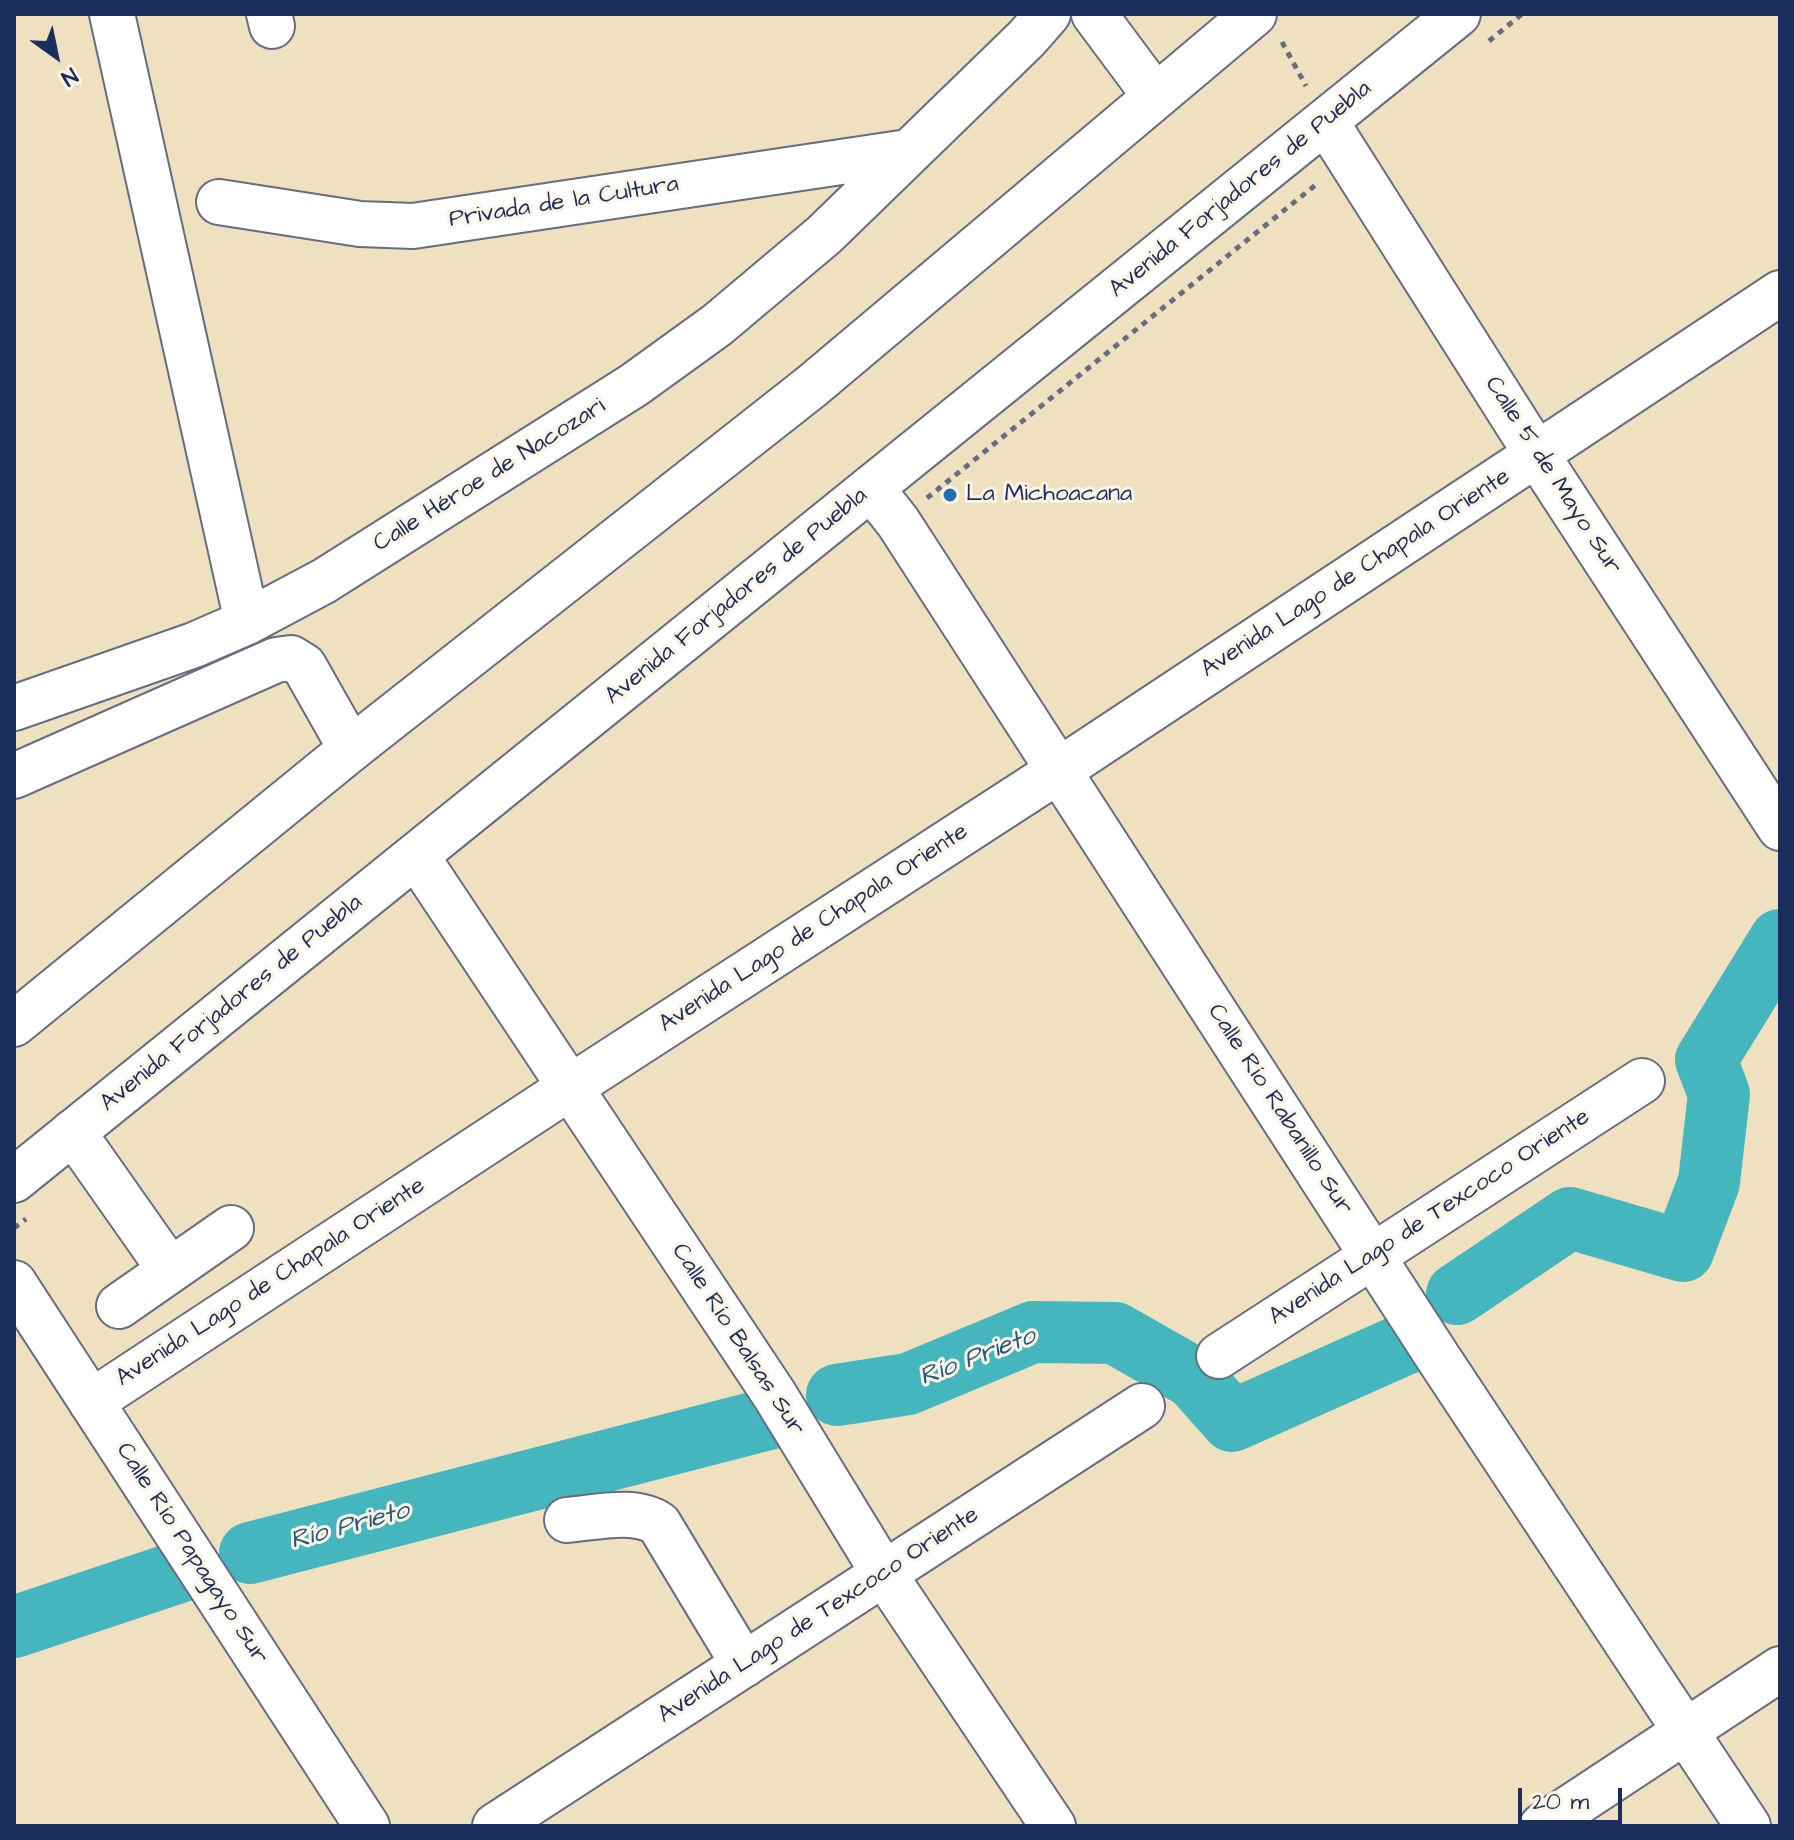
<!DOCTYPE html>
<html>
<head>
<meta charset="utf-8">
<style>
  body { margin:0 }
  #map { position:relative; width:1794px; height:1840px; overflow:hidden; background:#efe0bf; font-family:"Architects Daughter",sans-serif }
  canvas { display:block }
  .frame { position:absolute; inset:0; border:16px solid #1b2f5e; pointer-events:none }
  .north { position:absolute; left:16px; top:16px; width:80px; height:80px; -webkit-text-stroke:6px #fcf5e5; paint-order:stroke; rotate:147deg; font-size:22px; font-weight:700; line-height:32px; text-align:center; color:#1b2f5e }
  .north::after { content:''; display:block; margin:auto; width:28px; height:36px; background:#1b2f5e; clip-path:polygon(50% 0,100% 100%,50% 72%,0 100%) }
  .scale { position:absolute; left:1518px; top:1788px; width:104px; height:36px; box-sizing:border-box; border:4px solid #1b2f5e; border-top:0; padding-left:10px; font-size:24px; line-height:28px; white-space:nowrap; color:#1b2f5e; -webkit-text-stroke:6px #fcf5e5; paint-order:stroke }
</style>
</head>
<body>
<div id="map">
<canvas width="1794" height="1840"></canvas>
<div class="frame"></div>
<div class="north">N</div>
<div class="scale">20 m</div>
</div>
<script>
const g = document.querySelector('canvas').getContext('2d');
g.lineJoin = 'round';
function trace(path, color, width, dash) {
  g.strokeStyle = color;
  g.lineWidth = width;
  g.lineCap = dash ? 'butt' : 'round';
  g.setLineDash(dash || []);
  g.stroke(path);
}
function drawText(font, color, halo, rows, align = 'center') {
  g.font = font + ' "Architects Daughter",sans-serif';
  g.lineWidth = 6;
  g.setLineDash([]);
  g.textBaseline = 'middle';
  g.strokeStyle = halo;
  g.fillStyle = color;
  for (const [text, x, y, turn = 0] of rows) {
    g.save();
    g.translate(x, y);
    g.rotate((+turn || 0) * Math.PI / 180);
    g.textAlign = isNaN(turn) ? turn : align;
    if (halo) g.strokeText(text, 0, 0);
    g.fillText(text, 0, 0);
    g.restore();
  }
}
const river = new Path2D(`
  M1457,1294L1570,1218L1683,1251L1709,1182L1719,1094L1706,1060L1780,940
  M837,1395L908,1384L1033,1332L1115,1333L1194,1378L1232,1421L1407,1343
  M250,1553L776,1417
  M14,1627L191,1568`);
const path = new Path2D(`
  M1489,41L1522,14
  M1282,42L1306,86
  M927,498L1318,183
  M14,1228L26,1219`);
const minor = new Path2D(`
  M112,14L247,622
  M269,14L272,26
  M1094,14L1155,96
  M1326,122L1537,455L1780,828
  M219,202L360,224L413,226L908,152
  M871,488L898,522L1439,1359L1748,1826
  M14,708L194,645L247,622L324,581L634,385L717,325L824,235L1027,38L1048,14
  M14,776L276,660L291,658L304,666L351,749
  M417,857L774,1394L884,1574L1053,1826
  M73,1132L170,1270
  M14,1283L367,1826
  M119,1306L231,1228
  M1219,1356L1642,1081
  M91,1402L569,1088L1058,771L1780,293
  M567,1520C594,1518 635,1507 659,1524L744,1665
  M495,1826L1142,1406
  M1542,1826L1780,1669`);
const major = new Path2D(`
  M14,1024L351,749L812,386L1254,14
  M14,1180L1458,14`);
const markers = [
  [950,495,8,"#1f6fb2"]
];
const streetNames = [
  ["Avenida Forjadores de Puebla",1241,190,-39],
  ["Privada de la Cultura",564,203,-9],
  ["Calle Héroe de Nacozari",490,476,-32],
  ["Calle 5 de Mayo Sur",1552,476,57],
  ["Avenida Lago de Chapala Oriente",1356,574,-33],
  ["Avenida Forjadores de Puebla",737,597,-39],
  ["Avenida Lago de Chapala Oriente",814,929,-33],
  ["Avenida Forjadores de Puebla",232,1004,-39],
  ["Calle Río Rabanillo Sur",1279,1110,57],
  ["Avenida Lago de Texcoco Oriente",1430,1218,-33],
  ["Avenida Lago de Chapala Oriente",271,1283,-33],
  ["Calle Río Balsas Sur",737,1340,57],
  ["Calle Río Papagayo Sur",191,1554,57],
  ["Avenida Lago de Texcoco Oriente",819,1616,-33]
];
const poiNames = [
  ["La Michoacana",966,495]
];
const waterNames = [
  ["Río Prieto",978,1358,-21],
  ["Río Prieto",350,1527,-15]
];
trace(river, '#46b6be', 62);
trace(minor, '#656d80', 48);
trace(major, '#656d80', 48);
trace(path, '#656d80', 5, [6, 6]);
trace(minor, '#fff', 44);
trace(major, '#fff', 44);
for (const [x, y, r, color] of markers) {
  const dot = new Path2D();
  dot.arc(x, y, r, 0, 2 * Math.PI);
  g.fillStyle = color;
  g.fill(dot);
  trace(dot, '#fcf5e5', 3);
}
drawText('24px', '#1b2f5e', '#fcf5e5', streetNames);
drawText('24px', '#1b2f5e', '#fcf5e5', poiNames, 'left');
drawText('italic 26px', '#28587b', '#fcf5e5', waterNames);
</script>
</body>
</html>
